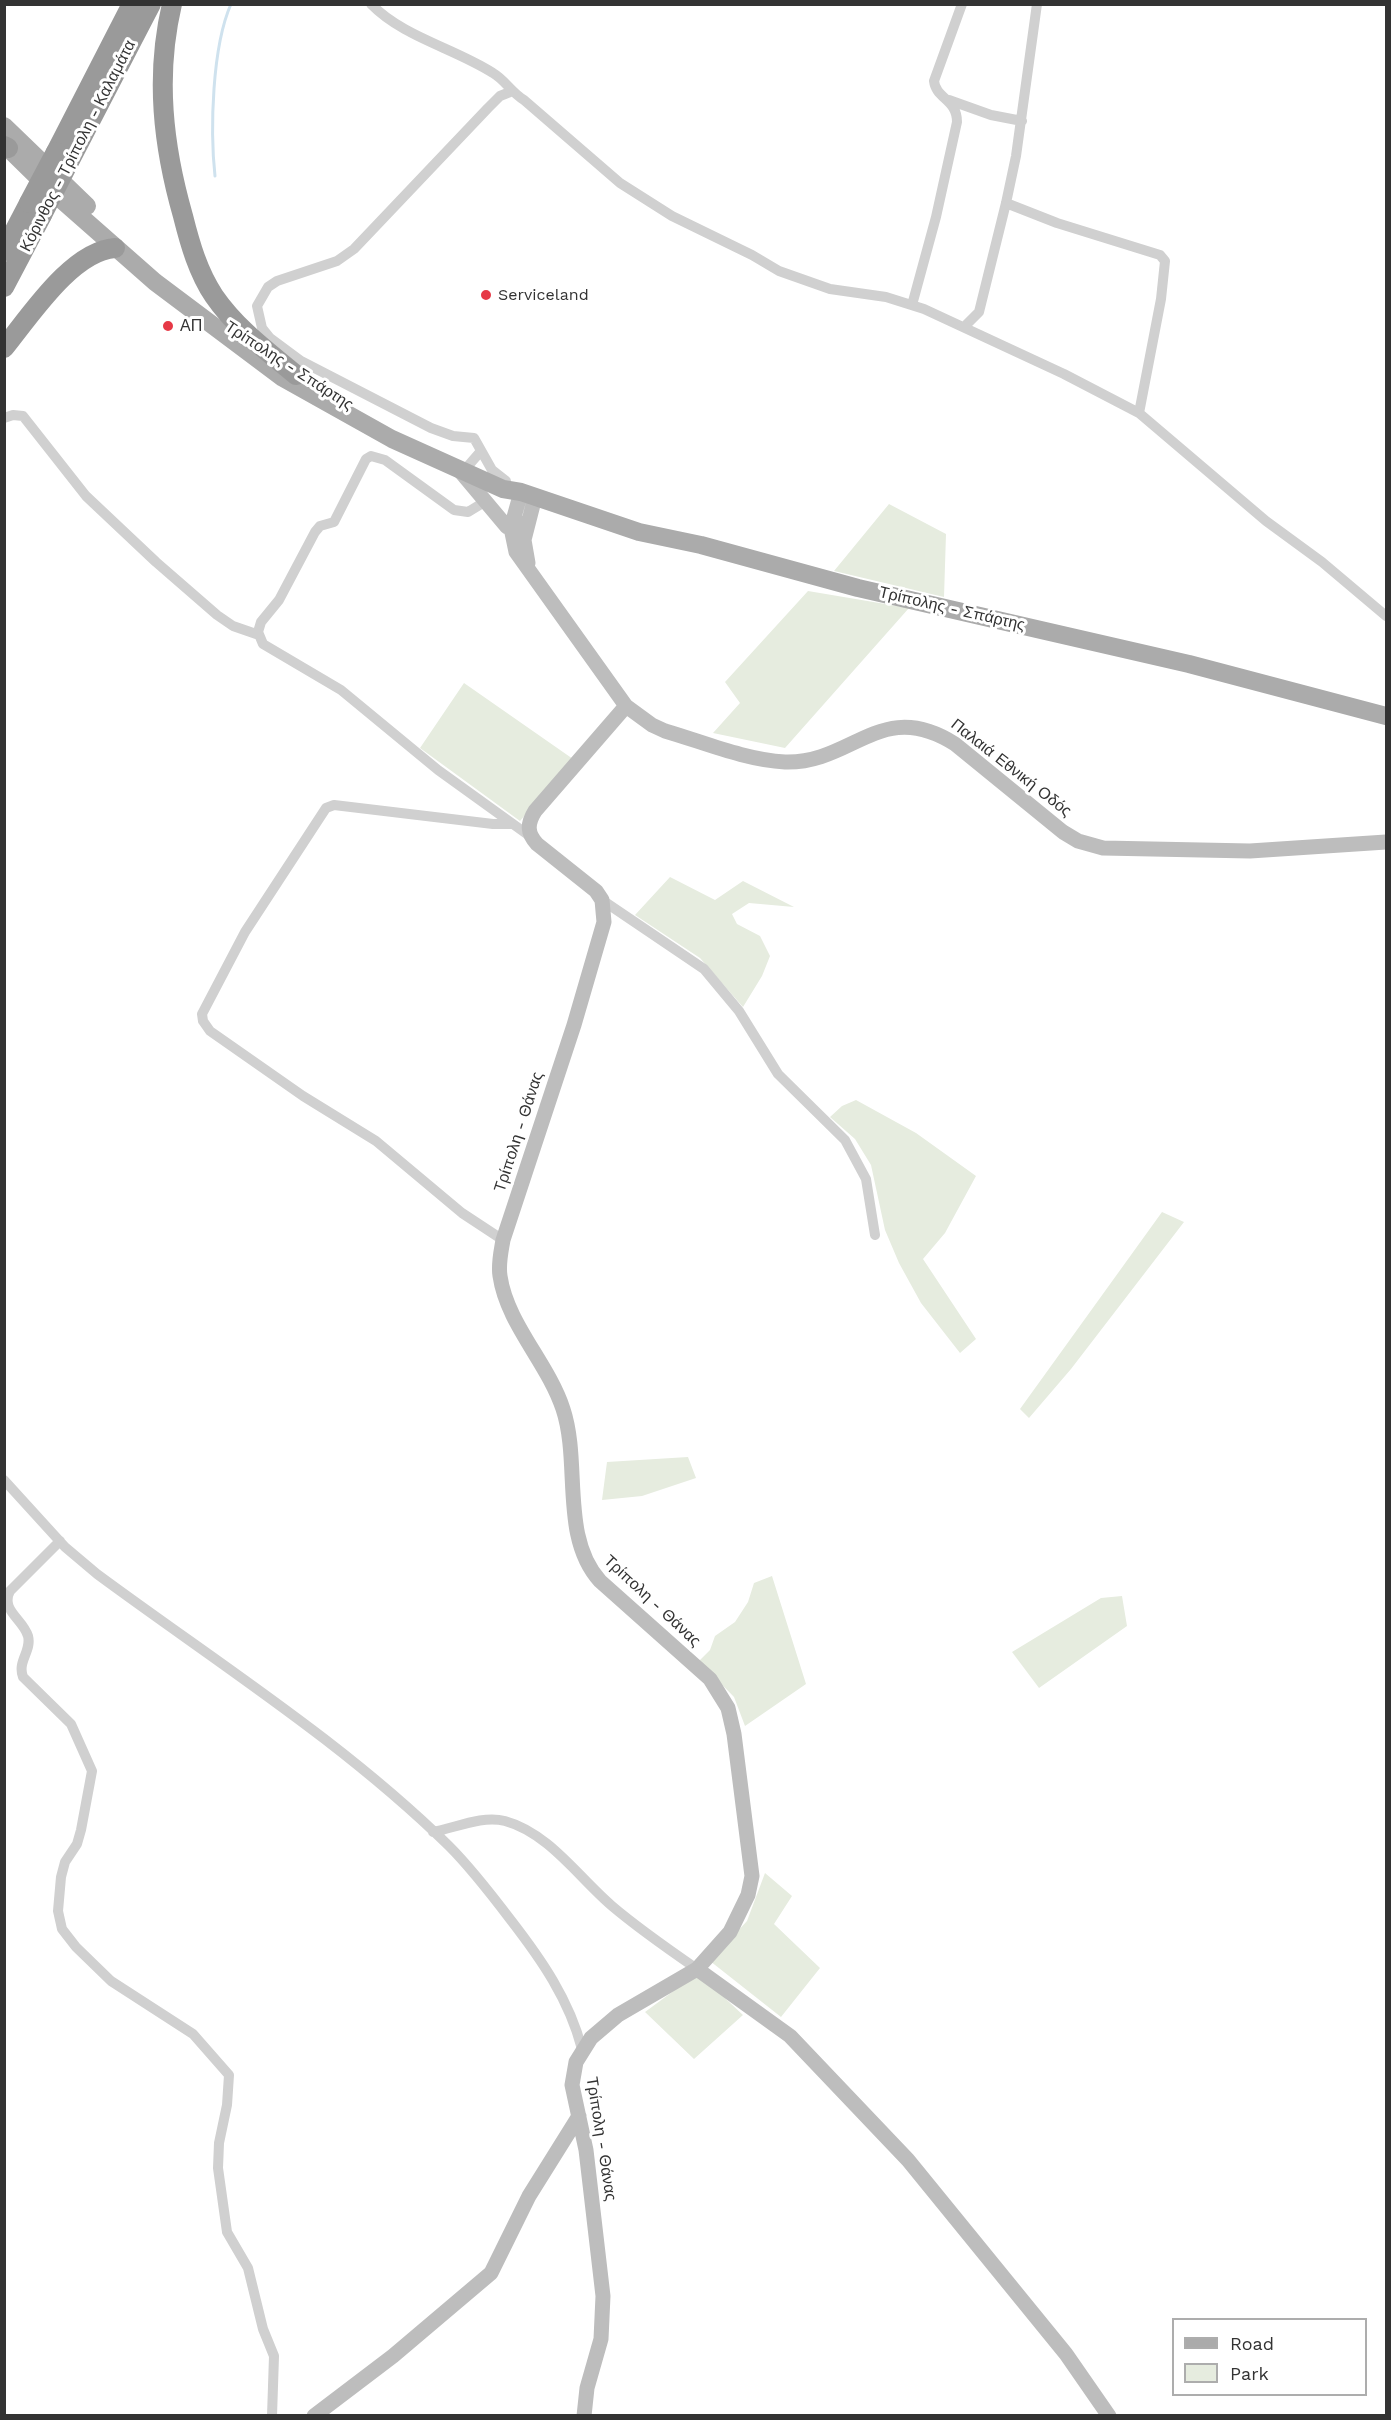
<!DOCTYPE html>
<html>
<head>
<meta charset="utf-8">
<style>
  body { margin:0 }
  #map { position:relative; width:1391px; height:2420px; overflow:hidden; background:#fff; font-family:"Work Sans",sans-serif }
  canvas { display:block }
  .frame { position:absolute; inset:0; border:6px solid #333; pointer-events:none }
  .legend { position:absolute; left:1172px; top:2318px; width:195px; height:78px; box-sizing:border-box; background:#fff; border:2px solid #adadad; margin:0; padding:8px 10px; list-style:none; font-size:18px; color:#333 }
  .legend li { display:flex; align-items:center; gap:12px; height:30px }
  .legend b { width:30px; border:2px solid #adadad }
</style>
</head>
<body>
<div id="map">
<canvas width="1391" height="2420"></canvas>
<div class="frame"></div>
<ul class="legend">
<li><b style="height:8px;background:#ababab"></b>Road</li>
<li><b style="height:16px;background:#e6ecdf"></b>Park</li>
</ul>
</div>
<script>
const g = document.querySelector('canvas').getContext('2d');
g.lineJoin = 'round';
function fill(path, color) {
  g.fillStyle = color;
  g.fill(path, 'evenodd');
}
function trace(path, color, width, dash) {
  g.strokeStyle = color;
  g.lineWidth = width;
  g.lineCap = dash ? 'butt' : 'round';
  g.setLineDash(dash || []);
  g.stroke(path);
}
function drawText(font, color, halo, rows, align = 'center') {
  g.font = font + ' "Work Sans",sans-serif';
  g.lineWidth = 6;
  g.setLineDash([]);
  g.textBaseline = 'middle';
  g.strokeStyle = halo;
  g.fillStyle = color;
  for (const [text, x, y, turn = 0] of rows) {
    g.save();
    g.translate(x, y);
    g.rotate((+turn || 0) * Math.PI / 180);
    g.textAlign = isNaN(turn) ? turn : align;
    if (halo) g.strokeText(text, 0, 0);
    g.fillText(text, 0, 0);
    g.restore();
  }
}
const green = new Path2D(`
  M889,504L946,534L944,597L834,571Z
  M808,591L909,608L785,748L713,733L740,703L725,682Z
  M464,683L573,759L520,821L420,748Z
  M670,877L715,900L743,881L794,907L749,903L732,914L737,924L760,936L770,956L762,976L743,1007L700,958L635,915Z
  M856,1100L916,1133L976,1176L945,1233L923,1259L976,1339L960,1353L921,1303L899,1263L885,1230L871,1165L855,1139L830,1117L842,1106Z
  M1162,1212L1184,1222L1071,1369L1029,1418L1020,1409Z
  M688,1457L696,1478L642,1496L602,1500L607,1462Z
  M772,1576L806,1684L745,1726L734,1697L699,1661L710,1650L715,1636L735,1622L748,1602L754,1583Z
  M1122,1596L1127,1626L1039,1688L1012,1652L1101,1598Z
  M765,1873L792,1896L774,1924L820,1968L781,2017L710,1961L747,1921Z
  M698,1973L743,2015L694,2059L645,2012Z`);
const stream = new Path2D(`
  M215,176C210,130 212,47 231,4`);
const street = new Path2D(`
  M371,4C403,37 454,48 493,73C505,80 511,92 524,100L620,183L672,216L752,255L779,271L830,289L886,297L924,309L1064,374L1139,413L1266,521L1322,562L1386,616
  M949,100L991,115L1022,121
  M1006,203L1057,223L1160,255L1165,261L1161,299L1139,413
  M912,305L936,217L957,122C957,99 936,99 934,81L962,4
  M964,327L979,312L1006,203L1016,156L1037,4
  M4,418L13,415L23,416L86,496L156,562L217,615L233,626L259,635
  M468,466L481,451
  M506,481L492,470L474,438L453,436L431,428L301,361L270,338L262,328L257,306L268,287L277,281L337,261L354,249L488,108L500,96L510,92
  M486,501L468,512L454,510L385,460L371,456L366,459L334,522L320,526L315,532L279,600L261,622L258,632L263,644L341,690L438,770L531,837
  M602,900L704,969L739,1011L778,1074L845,1140L866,1179L875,1235
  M503,1240L462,1213L376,1141L303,1096L210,1031L203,1021L202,1014L245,932L326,808L334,805L493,824H513
  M4,1480L65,1547L97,1574C216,1662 343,1742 449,1846C471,1868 491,1894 510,1919C541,1959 569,1999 582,2049
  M60,1541L10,1591C0,1610 23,1619 28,1636C32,1651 17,1661 23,1677L71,1724L92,1771L81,1830L77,1844L65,1862L61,1877L58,1911L62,1929L76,1947L111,1981L193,2034L229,2075L227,2105L219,2143L218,2168L227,2232L248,2268L263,2329L274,2356L272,2416
  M433,1832C455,1828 482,1815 505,1821C549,1833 579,1878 612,1906C639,1929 668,1949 697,1969`);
const secondary = new Path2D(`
  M460,471L507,527L517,528L528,521
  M521,492L511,528L516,552L626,706L652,725L665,731C703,742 745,760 785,762C853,764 881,697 955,744L1063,832L1078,841L1103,848L1250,851L1386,842
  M528,563L524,540L535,497
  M697,1969L790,2036L908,2160L1066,2354L1109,2416
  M314,2416L393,2356L491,2273L529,2196L579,2116
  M584,2416L587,2388L601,2339L603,2296L586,2150L572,2085L576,2062L591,2038L618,2015L697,1969L730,1932L748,1895L752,1876L734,1734L728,1708L710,1679L600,1581C560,1537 581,1463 563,1409C548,1363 507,1324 500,1276C498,1264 501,1252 503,1240L574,1025L604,922L602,900L596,891L537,844C527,833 527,824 535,811L626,706`);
const primary = new Path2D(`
  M4,126L87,206
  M4,144L55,194L155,282L283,378L392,439L503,489L521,492L639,532L701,545L858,588L1189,664L1386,716`);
const highway = new Path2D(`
  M172,4C155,76 163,146 183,216C190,244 198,272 214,296C236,328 267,351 296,375
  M4,146L8,148
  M56,152L132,4
  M68,164L151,4
  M4,251L29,203
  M4,287L42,215
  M4,348C30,316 72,251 115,248`);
const highwayBridge = new Path2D(`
  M29,203L56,152
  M42,215L68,164`);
const markers = [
  [486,295,6,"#e63946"],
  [168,326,6,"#e63946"]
];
const streetNames = [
  ["Κόρινθος - Τρίπολη - Καλαμάτα",78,146,-63],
  ["Τρίπολης - Σπάρτης",289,366,33],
  ["Τρίπολης - Σπάρτης",952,609,13],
  ["Παλαιά Εθνική Οδός",1011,768,38],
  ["Τρίπολη - Θάνας",519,1132,-72],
  ["Τρίπολη - Θάνας",652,1601,43],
  ["Τρίπολη - Θάνας",601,2139,81]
];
const poiNames = [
  ["Serviceland",498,295],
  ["ΑΠ",180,326]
];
fill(green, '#e6ecdf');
trace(stream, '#cfe2ee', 3);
trace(street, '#d0d0d0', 10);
trace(secondary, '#bdbdbd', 15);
trace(primary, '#ababab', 18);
trace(highway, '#9a9a9a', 20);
trace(highwayBridge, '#9a9a9a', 20);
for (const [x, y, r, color] of markers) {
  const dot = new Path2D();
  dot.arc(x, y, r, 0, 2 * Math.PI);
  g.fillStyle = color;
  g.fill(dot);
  trace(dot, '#fff', 2);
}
drawText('16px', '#333', '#fff', streetNames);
drawText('16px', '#333', '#fff', poiNames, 'left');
</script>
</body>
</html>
